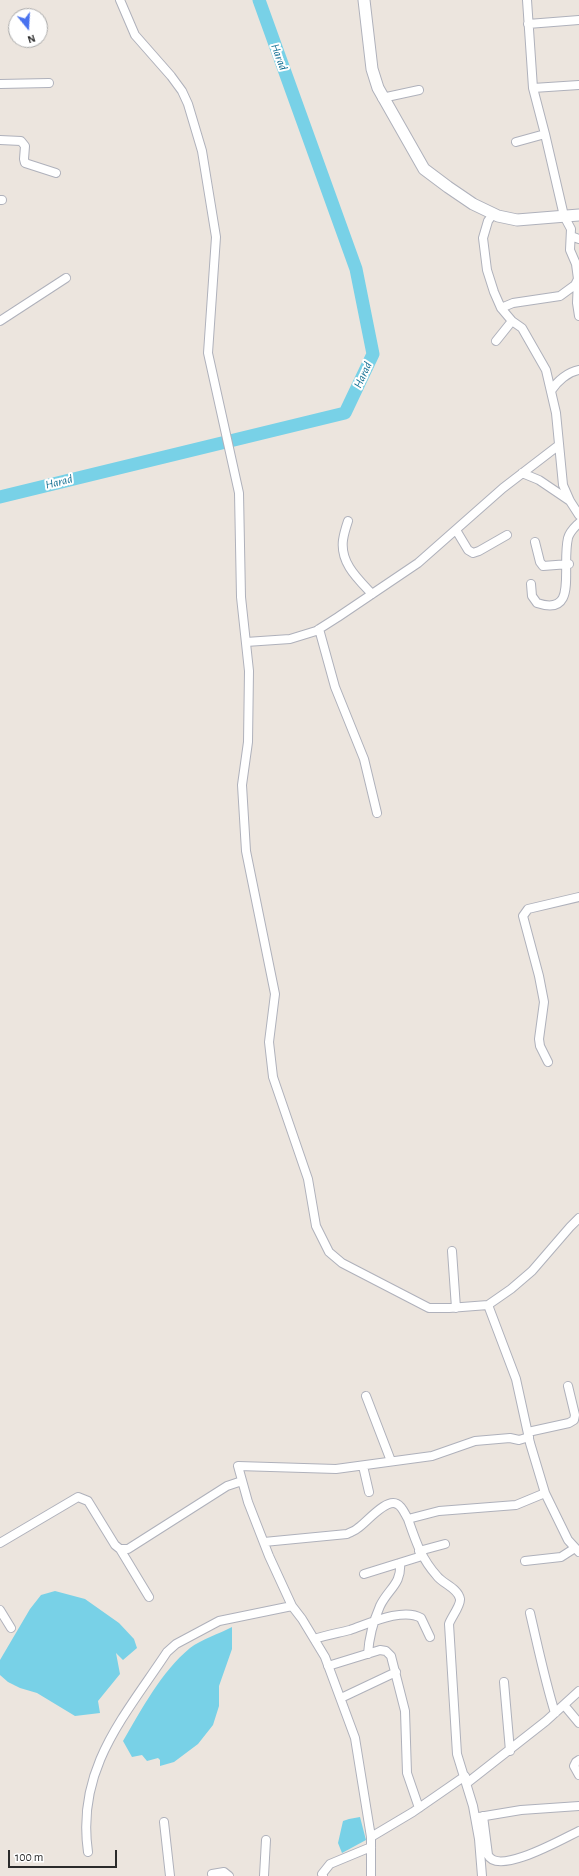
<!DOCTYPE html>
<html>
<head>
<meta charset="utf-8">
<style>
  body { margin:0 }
  #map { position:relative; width:579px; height:1876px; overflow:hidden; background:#ece5de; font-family:"Alegreya Sans",sans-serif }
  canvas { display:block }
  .north { position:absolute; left:8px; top:8px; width:40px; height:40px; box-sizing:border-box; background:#fff; border:1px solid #aaa; border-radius:50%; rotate:162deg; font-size:11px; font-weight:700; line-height:16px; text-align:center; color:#2b2b2b }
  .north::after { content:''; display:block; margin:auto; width:14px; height:18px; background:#4972ef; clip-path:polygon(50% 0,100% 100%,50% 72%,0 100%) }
  .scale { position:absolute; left:8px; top:1850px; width:109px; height:18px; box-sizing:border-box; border:2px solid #2b2b2b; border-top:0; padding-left:5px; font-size:12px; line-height:14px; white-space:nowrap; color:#2b2b2b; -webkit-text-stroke:3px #fff; paint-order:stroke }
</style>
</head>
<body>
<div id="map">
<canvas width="579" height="1876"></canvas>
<div class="north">N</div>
<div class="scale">100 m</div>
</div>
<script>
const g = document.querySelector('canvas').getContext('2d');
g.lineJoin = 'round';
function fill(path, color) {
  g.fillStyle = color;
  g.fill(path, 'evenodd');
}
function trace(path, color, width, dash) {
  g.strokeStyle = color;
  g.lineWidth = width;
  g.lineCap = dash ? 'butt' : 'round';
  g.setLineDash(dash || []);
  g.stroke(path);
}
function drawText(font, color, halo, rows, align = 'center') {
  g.font = font + ' "Alegreya Sans",sans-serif';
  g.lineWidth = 4;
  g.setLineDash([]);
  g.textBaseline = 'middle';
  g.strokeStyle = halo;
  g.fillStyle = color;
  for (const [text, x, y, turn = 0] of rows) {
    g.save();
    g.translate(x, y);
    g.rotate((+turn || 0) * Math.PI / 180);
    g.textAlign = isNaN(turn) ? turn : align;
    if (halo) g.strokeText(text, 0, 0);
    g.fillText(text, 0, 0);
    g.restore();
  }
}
const water = new Path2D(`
  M55,1591L85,1599L119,1623L134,1639L137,1648L123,1660L116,1653L120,1674L98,1701L100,1713L75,1716L37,1693L20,1688L8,1682L0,1675V1660L30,1609L41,1595Z
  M232,1627V1649L219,1686V1706L213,1725L198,1744L174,1762L160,1766V1760L158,1758L147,1761L142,1755L132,1757L123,1741C142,1709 161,1672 190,1648C202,1639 219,1634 232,1627Z
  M360,1817L366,1840L342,1853L338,1843L343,1821L349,1819Z`);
const river = new Path2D(`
  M0,497L345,413L373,354L356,269L259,0`);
const street = new Path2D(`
  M120,0L135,35L171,76L182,91L188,104L202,151L216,237L208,353L239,493L241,597L249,671L248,742L242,785L246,851L275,994L269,1042L273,1077L308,1179L316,1226L329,1252L342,1263L429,1308H449L488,1305L511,1289L532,1271L570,1227L579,1218
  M528,24L579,20
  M0,84L49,83
  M533,88L579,85
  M382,98L419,90
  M0,140L21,141L25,146L24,159L25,163L56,173
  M516,142L545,134
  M0,200H2
  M493,214L488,221L483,238L487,270L494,292L501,308L512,321L522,328L546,370L556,413L563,485L570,501L579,515
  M571,236L579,239
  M578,280L577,303L579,316
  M501,308L513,303L560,296L575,285L578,279L576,264L570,250L571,229L564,216L545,134L533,88L527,0
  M0,321L66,278
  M496,341L512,321
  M551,391C557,381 568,372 579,370
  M522,473L539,480L570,501
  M348,521C346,527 344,533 343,540C340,563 358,579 372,594
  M456,530L468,550L473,553L479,551L507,535
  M535,542L540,562L543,566L569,564
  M531,584L532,596L537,603C579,617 561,569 568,538C570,531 575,527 579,523
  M319,629L335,687L364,759L377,813
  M246,642L290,639L316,631L338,617L418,563L503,488L559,445
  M548,1062L540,1046L539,1039L544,1002L539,976L523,916L528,909L579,897
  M452,1251L456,1308
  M488,1305L516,1379L530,1443L545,1493L568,1540L579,1552
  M366,1396L391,1461
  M528,1432L569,1423L574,1420L575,1415L568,1386
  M363,1466L369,1492
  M264,1542L347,1534C351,1532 355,1531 358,1528C367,1522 386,1498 397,1504C402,1506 405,1514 408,1519
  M0,1543L78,1497L88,1501L115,1545L120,1549H128L227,1486L242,1481
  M120,1549L149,1597
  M419,1551L445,1544
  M525,1561L561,1557L575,1548
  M364,1574L422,1556
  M0,1610L11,1628
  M530,1613C538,1647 545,1681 555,1713
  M314,1639C326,1635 338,1633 350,1630C368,1624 403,1607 421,1618L430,1637
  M368,1654C369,1637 373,1622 380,1606C388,1589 402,1584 400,1563
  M328,1666L380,1650L386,1651L391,1656L405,1711L407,1773L419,1808
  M504,1682L510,1751
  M341,1698L396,1672
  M564,1705L579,1723
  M579,1760L576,1762L574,1766L579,1775
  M467,1783L546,1721L579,1691
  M483,1816L488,1855C498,1876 564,1838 579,1831
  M479,1817L521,1810L579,1806
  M164,1822L170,1876
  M371,1837L413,1812L465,1776
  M88,1852C76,1769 124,1717 167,1652L176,1644L219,1621L292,1606
  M212,1874L224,1872L229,1876
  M264,1876L266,1840
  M323,1876L322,1874L330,1864L371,1847
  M371,1876V1837L355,1738L325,1657L302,1619L292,1606L269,1556L248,1502L238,1466L336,1469L432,1456L475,1441L510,1438L519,1440L529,1437
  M482,1876L479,1839L473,1806L457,1754L449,1624C451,1618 461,1605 460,1599C458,1588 443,1584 437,1576C421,1558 416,1542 408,1519L439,1511L516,1505L545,1493`);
const secondary = new Path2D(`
  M364,0L372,69L378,88L424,169L448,187L473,204L498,216L517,220L579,215`);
const waterNames = [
  ["Harad",279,57,70],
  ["Harad",363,375,-65],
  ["Harad",59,482,-14]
];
fill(water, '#78d1e7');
trace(river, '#78d1e7', 13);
trace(street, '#afb1bb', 10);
trace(secondary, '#afb1bb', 13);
trace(street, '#fff', 8);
trace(secondary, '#fff', 11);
drawText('italic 12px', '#167194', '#fff', waterNames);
</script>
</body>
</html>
